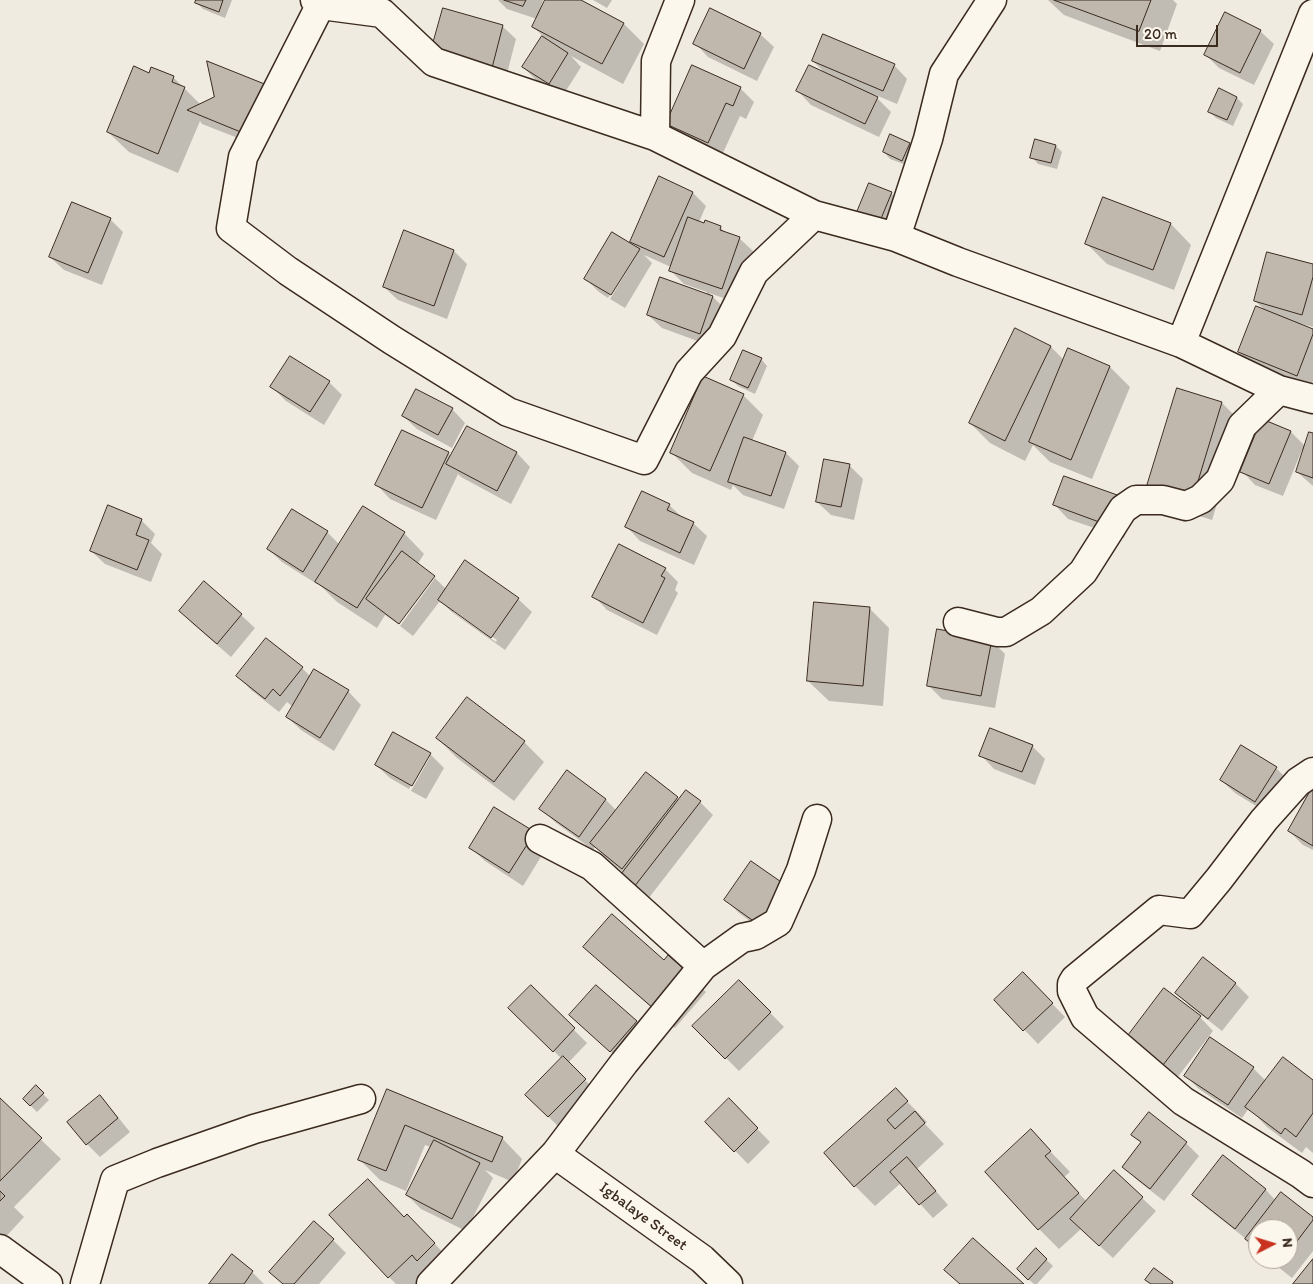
<!DOCTYPE html>
<html>
<head>
<meta charset="utf-8">
<style>
  body { margin:0 }
  #map { position:relative; width:1313px; height:1284px; overflow:hidden; background:#f0ebe0; font-family:Itim,sans-serif }
  canvas { display:block }
  .north { position:absolute; left:1248px; top:1219px; width:50px; height:50px; box-sizing:border-box; background:#fbf7ec; border:1px solid #aea59a; border-radius:50%; rotate:85deg; font-size:14px; font-weight:700; line-height:20px; text-align:center; color:#3b2a1e }
  .north::after { content:''; display:block; margin:auto; width:18px; height:22px; background:#c8321e; clip-path:polygon(50% 0,100% 100%,50% 72%,0 100%) }
  .scale { position:absolute; left:1136px; top:25px; width:82px; height:22px; box-sizing:border-box; border:2px solid #3b2a1e; border-top:0; padding-left:6px; font-size:15px; line-height:18px; white-space:nowrap; color:#3b2a1e; -webkit-text-stroke:4px #fbf7ec; paint-order:stroke }
</style>
</head>
<body>
<div id="map">
<canvas width="1313" height="1284"></canvas>
<div class="north">N</div>
<div class="scale">20 m</div>
</div>
<script>
const g = document.querySelector('canvas').getContext('2d');
g.lineJoin = 'round';
function fill(path, color) {
  g.fillStyle = color;
  g.fill(path, 'evenodd');
}
function trace(path, color, width, dash) {
  g.strokeStyle = color;
  g.lineWidth = width;
  g.lineCap = dash ? 'butt' : 'round';
  g.setLineDash(dash || []);
  g.stroke(path);
}
function drawText(font, color, halo, rows, align = 'center') {
  g.font = font + ' Itim,sans-serif';
  g.lineWidth = 4;
  g.setLineDash([]);
  g.textBaseline = 'middle';
  g.strokeStyle = halo;
  g.fillStyle = color;
  for (const [text, x, y, turn = 0] of rows) {
    g.save();
    g.translate(x, y);
    g.rotate((+turn || 0) * Math.PI / 180);
    g.textAlign = isNaN(turn) ? turn : align;
    if (halo) g.strokeText(text, 0, 0);
    g.fillText(text, 0, 0);
    g.restore();
  }
}
const shadow = new Path2D(`
  M198,0H232L225,18L203,9L197,3Z
  M498,0H543L540,10L541,11L547,0H579L624,24L644,44L623,84L571,56L581,67L562,97L537,81L523,67L543,36L533,27L537,19L507,9Z
  M593,0H612L607,8Z
  M1048,0H1173L1177,4L1160,51L1064,15Z
  M502,26L516,39L505,81L446,64Z
  M1260,31L1274,44L1254,85L1219,68L1206,55Z
  M760,34L774,47L757,81L708,57L695,43Z
  M813,61L894,65L907,79L897,104L873,94L891,112L879,137L811,105L798,91L826,74Z
  M150,74L173,77L201,105L216,97L261,147L202,124L200,121L178,173L129,152L108,132Z
  M740,88L754,102L746,119L740,116L722,155L681,137L668,124Z
  M1237,98L1243,104L1233,126L1216,118L1210,112Z
  M909,144L915,150L909,166L890,159L884,152Z
  M1056,146L1062,152L1057,169L1038,164L1032,157Z
  M693,193L706,206L699,222L720,227L727,234L739,238L753,251L735,302L709,293L726,310L714,347L662,328L648,315L706,294L707,292L684,284L670,270L671,267L644,255L652,263L625,308L610,299L639,251H636L608,298L599,292L585,278L637,247L631,241Z
  M891,193L905,207L891,239L870,230Z
  M1104,199L1171,224L1191,245L1174,290L1107,264L1087,244Z
  M110,219L123,232L102,285L64,270L50,257Z
  M454,251L467,264L447,319L398,300L384,287Z
  M1313,266V327L1298,323V324L1313,331V381L1310,389L1253,365L1239,352L1267,312L1255,301Z
  M1016,330L1051,347L1064,360L1068,350L1110,367L1130,387L1092,479L1050,462L1033,445L1025,461L990,443L970,423Z
  M761,359L767,366L755,394L738,386L731,379Z
  M329,382L342,395L324,425L286,401L272,387Z
  M743,395L763,415L752,441L786,453L799,466L784,509L743,495L733,485L731,490L692,473L671,452Z
  M1222,403L1242,423L1212,520L1168,506Z
  M452,409L465,423L452,448L417,429L403,416Z
  M1263,420L1291,432L1306,447L1313,434V486L1297,472L1304,451L1302,450L1283,496L1255,485L1242,471Z
  M467,427L517,453L530,467L511,504L461,477L458,474L436,520L390,499L377,485L448,453L452,457Z
  M849,465L863,479L854,520L831,515L817,502Z
  M643,493L669,505L682,517L693,523L707,536L694,565L640,541L627,527Z
  M1055,505L1133,511L1124,538L1068,519Z
  M292,510L327,532L340,545L404,533L424,554L417,565L434,577H433L398,624L385,615L377,628L337,602L318,583L317,584L282,562L268,549Z
  M141,520L155,534L151,543L162,554L151,582L105,564L91,551Z
  M665,569L678,582L675,590L678,593L657,635L607,610L594,596Z
  M435,578L446,589L518,599L532,612L505,650L453,613L440,601L413,636L400,626ZM453,609L497,640L496,642L453,612Z
  M869,608L889,628L883,706L829,701L808,681Z
  M180,611L241,615L255,628L231,657L194,625Z
  M991,640L1005,654L995,708L942,699L929,686Z
  M302,668L311,677L348,691L361,705L334,751L301,730L287,717L293,707L287,702L279,712L251,690L238,676Z
  M437,738L524,742L544,762L514,801L457,758Z
  M1032,746L1045,759L1035,785L994,769L981,755Z
  M430,754L444,768L426,799L411,791L430,757H427L409,789L390,778L376,765Z
  M1276,768L1289,781L1269,814L1235,793L1221,780Z
  M567,772L606,800L617,811L677,798L680,801L700,802L713,815L648,899L635,889L624,873L612,863L595,847L593,850L555,822L541,809Z
  M1313,789V850L1303,845L1289,831Z
  M495,809L547,847L523,886L485,861L471,848Z
  M751,862L773,938L739,913L725,899Z
  M585,947L664,962L685,972L706,992L675,1028L605,967Z
  M1204,959L1236,984L1249,997L1222,1031L1190,1006L1177,993Z
  M739,981L784,1027L739,1071L694,1026Z
  M531,987L587,1043L568,1063L598,1093L562,1130L526,1095L562,1059L510,1008Z
  M1036,987L1065,1017L1038,1044L996,1000Z
  M1165,990L1200,1017L1213,1031L1177,1078L1143,1050Z
  M636,1022L649,1036L624,1064L585,1028Z
  M1253,1068L1266,1081H1313V1153L1306,1147L1302,1153L1267,1127L1249,1108L1242,1118L1199,1089L1186,1076Z
  M36,1087L49,1100L37,1112L24,1099Z
  M896,1090L927,1122L925,1124L944,1144L917,1169L948,1205L933,1218L901,1183L875,1206L855,1186Z
  M388,1091L502,1138L522,1159L513,1182L485,1170L493,1178L466,1231L421,1209L407,1195L431,1147L425,1145L406,1191L380,1180L360,1160Z
  M100,1097L113,1111L130,1132L100,1157L87,1144Z
  M0,1100L61,1159L14,1207L24,1217L0,1243Z
  M729,1100L770,1142L748,1164L707,1122Z
  M1031,1131L1070,1172L1064,1177L1087,1202L1142,1198L1156,1211L1113,1258L1081,1229L1059,1249L1039,1229Z
  M1133,1134L1186,1143L1199,1156L1164,1201L1137,1180L1124,1167L1142,1143Z
  M1223,1157L1266,1190L1276,1201L1313,1218V1251L1292,1278L1268,1259H1288V1229H1258V1251L1250,1242L1207,1208L1193,1195Z
  M405,1219L428,1236L454,1265L423,1284H396L389,1277Z
  M333,1240L346,1253L319,1284H283Z
  M1036,1250L1053,1266L1037,1284H1034L1025,1276Z
  M232,1256L252,1272L264,1284H210Z`);
const building = new Path2D(`
  M196,0H223L219,12L195,3Z
  M504,0H526L523,6Z
  M545,0H581L624,23L602,64L532,27Z
  M1054,0H1151L1139,31Z
  M443,8L503,25L492,68L431,51Z
  M710,8L761,33L744,69L693,44Z
  M1225,12L1261,30L1240,73L1204,55Z
  M823,34L895,64L883,91L812,61Z
  M542,36L568,53L549,84L522,67Z
  M207,61L267,85L248,135L187,110L214,97Z
  M692,65L741,87L733,106L726,103L708,143L666,124Z
  M809,65L878,97L865,124L796,91Z
  M134,66L149,73L151,67L174,76L172,82L185,87L158,154L107,132Z
  M1219,88L1237,97L1227,120L1208,112Z
  M890,134L910,143L902,161L883,152Z
  M1035,139L1056,145L1051,163L1030,158Z
  M659,176L693,192L664,257L630,242Z
  M869,183L892,192L878,226L855,217Z
  M1103,197L1171,223L1153,270L1085,244Z
  M72,202L111,218L88,273L49,257Z
  M688,217L704,223L705,220L721,226L720,230L740,237L722,289L669,271Z
  M404,230L454,250L434,306L383,287Z
  M612,232L640,249L611,295L584,279Z
  M1267,252L1313,264V277L1302,315L1254,301Z
  M660,277L713,296L700,334L647,315Z
  M1256,306L1313,329V334L1297,376L1238,352Z
  M1015,328L1051,346L1005,441L969,423Z
  M1068,348L1110,366L1071,460L1029,442Z
  M743,350L762,358L748,388L730,380Z
  M290,356L330,381L310,412L270,387Z
  M703,376L744,394L710,471L670,453Z
  M1177,388L1222,402L1192,501L1147,486Z
  M416,389L453,408L438,435L402,416Z
  M1262,419L1291,431L1269,484L1240,472Z
  M467,426L517,452L497,491L446,464Z
  M402,430L449,452L422,508L375,485Z
  M1309,432L1313,433V478L1296,472Z
  M744,437L786,452L771,496L728,482Z
  M824,459L850,464L841,507L816,502Z
  M1064,476L1120,496L1110,526L1053,505Z
  M642,491L670,504L667,510L694,522L680,553L625,527Z
  M108,505L142,519L136,535L149,540L137,570L90,551Z
  M363,506L405,532L357,608L315,582Z
  M292,509L328,531L303,572L267,549Z
  M619,544L666,568L661,576L665,578L643,623L592,597Z
  M402,551L435,576L399,624L366,599Z
  M465,560L519,598L491,638L438,600Z
  M204,581L242,614L217,644L179,611Z
  M814,602L870,607L863,686L807,681Z
  M937,629L992,639L981,696L927,686Z
  M266,638L303,667L280,696L273,689L265,699L236,676Z
  M314,669L349,690L320,738L286,717Z
  M467,697L525,741L494,782L436,738Z
  M990,728L1033,745L1022,772L979,756Z
  M393,732L431,753L412,786L375,765Z
  M1241,745L1277,767L1255,802L1220,780Z
  M567,770L606,799L579,837L539,809Z
  M646,772L678,797L622,869L590,843Z
  M1313,786V846L1288,831Z
  M686,790L701,801L634,887L620,876Z
  M494,807L535,832L509,873L469,848Z
  M751,861L787,886L759,925L724,900Z
  M612,914L664,960L668,955L686,971L654,1009L583,947Z
  M1203,957L1236,983L1208,1019L1175,993Z
  M1023,972L1053,1003L1023,1031L994,1000Z
  M739,980L771,1012L725,1059L692,1026Z
  M531,985L575,1028L553,1052L508,1008Z
  M596,985L637,1021L610,1052L569,1015Z
  M1164,988L1201,1016L1163,1065L1127,1037Z
  M1210,1037L1254,1067L1228,1105L1184,1076Z
  M563,1056L586,1079L548,1117L525,1095Z
  M1283,1057L1313,1080V1113L1296,1137L1285,1128L1281,1134L1245,1107Z
  M36,1085L44,1093L30,1106L23,1099Z
  M896,1088L908,1101L887,1120L895,1129L915,1111L925,1123L854,1187L824,1153Z
  M387,1089L503,1137L492,1162L405,1125L386,1171L358,1160Z
  M100,1095L118,1118L86,1145L67,1122Z
  M0,1098L42,1138L0,1181Z
  M729,1098L758,1128L734,1152L705,1122Z
  M1149,1112L1187,1142L1150,1189L1122,1167L1141,1142L1131,1135Z
  M1031,1129L1051,1151L1045,1156L1079,1193L1038,1230L985,1172Z
  M434,1140L480,1163L452,1219L406,1195Z
  M1223,1155L1266,1189L1235,1229L1192,1195Z
  M907,1157L936,1191L919,1205L890,1172Z
  M1114,1170L1143,1197L1099,1246L1070,1219Z
  M368,1179L404,1217L407,1214L435,1243L417,1261L412,1255L388,1278L329,1215Z
  M0,1191L5,1196L0,1201Z
  M1281,1192L1313,1217V1220L1288,1253V1229H1258V1249L1245,1239Z
  M314,1221L334,1239L294,1284H283L269,1272Z
  M973,1238L1024,1284H960L944,1270Z
  M1036,1248L1047,1259L1028,1280L1017,1269Z
  M232,1254L253,1271L244,1284H209Z
  M1270,1259H1283L1278,1265Z
  M1313,1259V1284H1293Z
  M1154,1268L1173,1282L1172,1284H1151L1145,1280Z`);
const minor = new Path2D(`
  M315,0L321,5L382,13L434,62L655,136L814,215L896,237L958,262L1181,343L1279,390
  M323,0L243,157L231,228L288,271L392,340L508,412L644,460L689,372L722,336L754,272L814,215
  M655,136L656,61L680,0
  M896,237L928,139L944,74L992,0
  M1181,343L1313,14
  M958,622L997,632H1006L1041,611L1083,572L1123,509L1136,500H1163L1186,506L1201,499L1220,480L1242,426L1279,390L1313,399
  M1313,772L1298,782L1264,820L1219,879L1190,914L1159,910L1075,979L1072,984V991L1085,1017L1183,1101L1301,1174L1313,1183
  M540,839L592,866L703,966
  M555,1154L702,1259L728,1284
  M0,1249L48,1284
  M85,1284L115,1180L157,1163L254,1129L361,1099
  M431,1284L555,1154L624,1063L703,966L742,938L756,935L778,922L801,870L817,819`);
const streetNames = [
  ["Igbalaye Street",643,1217,36]
];
fill(shadow, '#0003');
fill(building, '#c0b8ad');
trace(building, '#3b2a1e', 1);
trace(minor, '#3b2a1e', 31);
trace(minor, '#fbf7ec', 28);
drawText('16px', '#3b2a1e', '#fbf7ec', streetNames);
</script>
</body>
</html>
